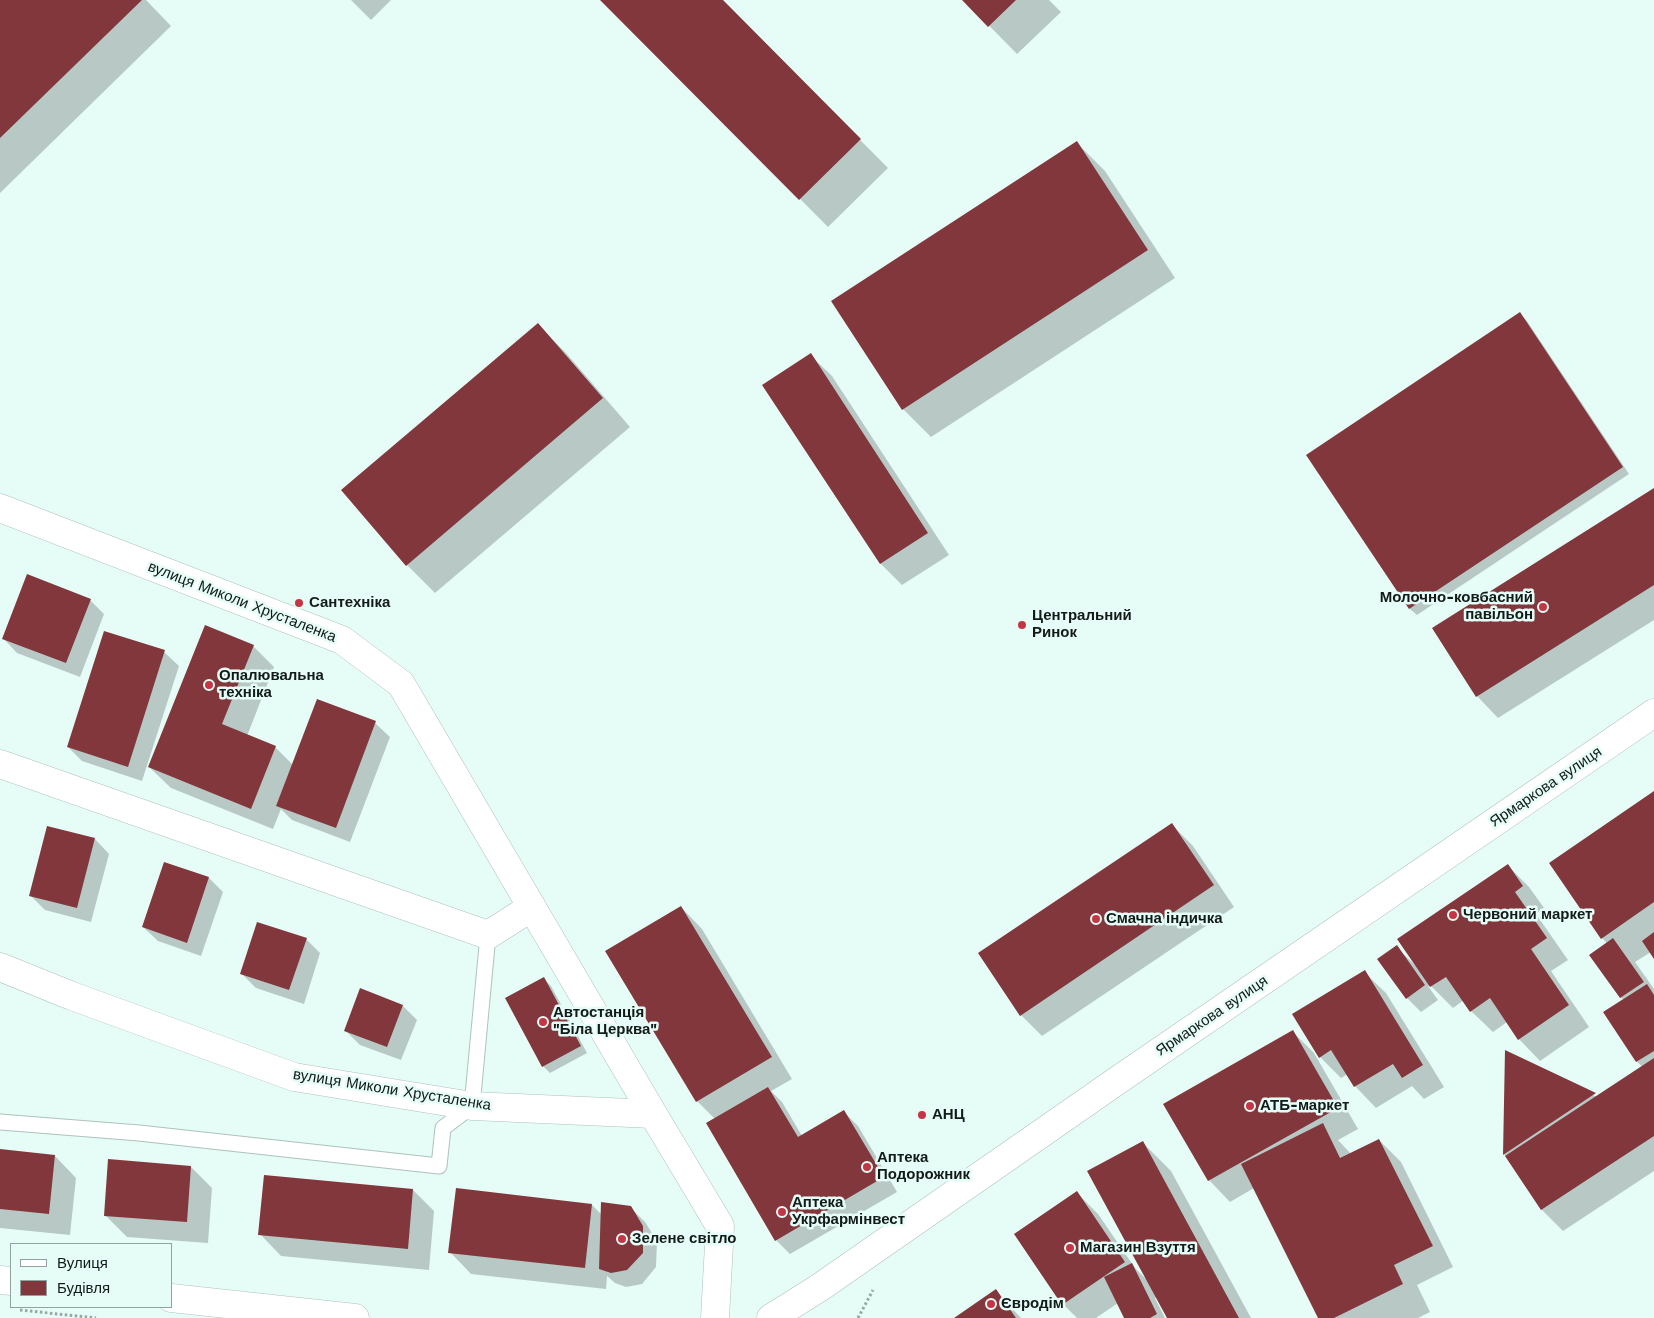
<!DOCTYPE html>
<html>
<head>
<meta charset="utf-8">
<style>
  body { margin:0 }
  #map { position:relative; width:1654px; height:1318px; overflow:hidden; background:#e6fcf7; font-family:"Work Sans",sans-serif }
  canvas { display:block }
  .legend { position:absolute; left:10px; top:1243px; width:162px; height:65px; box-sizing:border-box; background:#e6fcf7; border:1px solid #92a29e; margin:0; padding:6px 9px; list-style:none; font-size:15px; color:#131b19 }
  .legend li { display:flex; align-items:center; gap:10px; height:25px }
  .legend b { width:25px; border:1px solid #92a29e }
</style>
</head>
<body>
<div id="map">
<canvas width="1654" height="1318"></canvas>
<ul class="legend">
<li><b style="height:6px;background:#fff"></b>Вулиця</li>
<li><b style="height:14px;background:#81373b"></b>Будівля</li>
</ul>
</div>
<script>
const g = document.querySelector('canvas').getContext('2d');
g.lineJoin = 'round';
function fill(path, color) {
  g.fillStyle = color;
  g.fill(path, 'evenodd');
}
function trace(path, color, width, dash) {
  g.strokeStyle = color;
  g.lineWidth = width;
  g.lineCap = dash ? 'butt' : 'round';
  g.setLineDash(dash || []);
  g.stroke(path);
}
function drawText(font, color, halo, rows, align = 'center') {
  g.font = font + ' "Work Sans",sans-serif';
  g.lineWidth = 5;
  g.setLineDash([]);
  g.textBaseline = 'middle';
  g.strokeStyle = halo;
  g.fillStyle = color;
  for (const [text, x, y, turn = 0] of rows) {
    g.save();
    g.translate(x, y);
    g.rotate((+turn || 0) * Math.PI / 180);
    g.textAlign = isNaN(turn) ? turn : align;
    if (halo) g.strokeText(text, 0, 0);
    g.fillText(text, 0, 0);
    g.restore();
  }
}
const shadow = new Path2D(`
  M0,0H146L171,26L0,193Z
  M351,0H391L371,20Z
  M602,0H721L888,168L828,227Z
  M964,0H1049L1061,12L1017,54Z
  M1077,143L1105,171L1175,278L931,437L903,409Z
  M1520,314L1527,321L1629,474L1417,615L1410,609L1308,455Z
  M538,325L566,353L630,427L435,593L407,565Z
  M810,355L832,376L949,555L902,585L881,564L763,385Z
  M1654,490V620L1498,718L1477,696Z
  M90,600L104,614L80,677L17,653L3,638Z
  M253,646L274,667L247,736L275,747L293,765L375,723L390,737L350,842L292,820L281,809L273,829L171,788L149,767Z
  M164,652L179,666L142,781L82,761L68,747Z
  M1654,792V957L1651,952L1635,962L1654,989V1171L1563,1231L1541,1209L1504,1154L1506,1052L1597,1097L1643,1067L1637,1062L1605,1013L1624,1000L1621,998L1607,943L1602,938Z
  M1172,825L1193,846L1234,907L1042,1036L1021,1015Z
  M95,839L109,854L91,922L45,910L30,895Z
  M165,864L209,878L223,892L201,956L158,941L143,927Z
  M1508,866L1529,887L1544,908L1536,914L1568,960L1551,971L1589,1027L1540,1061L1519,1039L1507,1022L1493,1032L1471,1011L1464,1000L1453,1008L1430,985L1428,986L1438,1000L1421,1012L1407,998L1396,947L1415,965Z
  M681,907L702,929L792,1079L771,1091L782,1102L802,1136L844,1112L858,1126L897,1192L790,1254L776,1240L715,1119L697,1101Z
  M306,939L320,953L304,1004L256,988L241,973Z
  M1364,972L1386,993L1444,1087L1424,1099L1412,1086L1376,1108L1355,1086L1348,1074L1341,1078L1320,1057Z
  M544,979L551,986L587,1053L550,1073L543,1066Z
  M403,1006L417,1020L401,1060L360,1045L345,1030Z
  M1293,1032L1314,1053L1358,1129L1338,1140L1351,1154L1379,1140L1401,1162L1453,1267L1417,1285L1430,1312L1418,1318H1320L1254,1188L1230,1202L1209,1180Z
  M1143,1143L1171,1171L1251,1318H1169L1157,1297L1155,1298L1165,1318H1125L1118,1303L1096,1318H1077L1063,1304L1016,1234L1077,1193L1098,1214L1135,1268L1148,1281Z
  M0,1150L55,1156L76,1178L70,1235L0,1228Z
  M191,1167L212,1188L208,1243L127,1237L105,1215Z
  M413,1190L434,1211L429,1270L281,1256L260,1234Z
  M592,1205L602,1215L630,1207L645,1222L657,1241L656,1267L642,1284L626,1287L615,1283L607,1276L606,1289L471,1274L450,1252Z
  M996,1291L1021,1318H957Z`);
const building = new Path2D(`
  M0,0H142L0,138Z
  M600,0H723L861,139L799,200Z
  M962,0H1016L988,27Z
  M1077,141L1148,250L902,410L831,301Z
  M1520,312L1623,467L1409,609L1306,455Z
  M538,323L603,398L406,566L341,490Z
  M811,353L928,533L880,564L762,385Z
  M1654,488V585L1476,697L1432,628Z
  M27,574L91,599L66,663L2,639Z
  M205,625L254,645L222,724L276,746L251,809L148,767Z
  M104,631L165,650L128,767L67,747Z
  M317,699L376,721L336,828L276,806Z
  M1654,791V902L1601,939L1549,863Z
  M1172,823L1214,885L1020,1016L978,953Z
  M47,826L95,838L77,908L29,896Z
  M164,862L209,877L187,943L142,927Z
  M1508,864L1523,886L1515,892L1547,938L1531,949L1569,1005L1518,1040L1490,998L1470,1012L1446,977L1430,987L1397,939Z
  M681,906L772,1057L696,1102L605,951Z
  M257,922L307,938L289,990L240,974Z
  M1654,932V959L1642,941Z
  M1613,938L1644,982L1620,998L1589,955Z
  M1397,945L1425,985L1406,999L1377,959Z
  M1365,970L1423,1065L1402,1078L1393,1064L1354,1087L1331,1050L1319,1058L1292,1014Z
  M544,977L581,1046L542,1067L505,998Z
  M1647,984L1654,995V1051L1636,1062L1603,1012Z
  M360,988L403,1005L387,1047L344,1031Z
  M1293,1030L1338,1108L1208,1181L1163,1104Z
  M1505,1050L1596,1093L1503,1155Z
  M1654,1058V1136L1541,1210L1505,1156Z
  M768,1087L798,1137L844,1110L884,1177L775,1241L706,1123Z
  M1323,1123L1340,1158L1379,1139L1433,1246L1394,1265L1403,1284L1334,1318H1318L1241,1164Z
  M1143,1141L1239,1318H1167L1087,1171Z
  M0,1149L55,1155L49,1214L0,1209Z
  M108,1159L191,1166L187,1222L104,1216Z
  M264,1175L413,1189L408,1249L258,1235Z
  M456,1188L592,1204L585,1268L448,1253Z
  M1077,1191L1125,1262L1062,1305L1014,1234Z
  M601,1202L631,1206L643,1226V1253L627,1270L611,1273L599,1269Z
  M1132,1263L1157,1314L1150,1318H1124L1104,1277Z
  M996,1289L1016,1318H954Z`);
const path = new Path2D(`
  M20,1310L96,1318
  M858,1318L873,1290`);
const service = new Path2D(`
  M0,1122L139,1133L439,1166L443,1128L472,1106L488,935`);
const minor = new Path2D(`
  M0,508L342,640L401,684L653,1114L720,1226L715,1318
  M0,764L488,935L532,907
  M0,967L72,996L294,1077L472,1106L653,1114`);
const tertiary = new Path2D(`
  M0,1280L11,1281
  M171,1298L355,1318
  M771,1318L819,1288L1121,1078L1654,713`);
const markers = [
  [299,603,5,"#c53546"],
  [1543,607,5,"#c53546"],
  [1022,625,5,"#c53546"],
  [209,685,5,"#c53546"],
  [1453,915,5,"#c53546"],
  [1096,919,5,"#c53546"],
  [543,1022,5,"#c53546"],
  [1250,1106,5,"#c53546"],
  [922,1115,5,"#c53546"],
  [867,1167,5,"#c53546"],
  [782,1212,5,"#c53546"],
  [622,1239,5,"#c53546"],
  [1070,1248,5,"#c53546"],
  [991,1304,5,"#c53546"]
];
const poiNames = [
  ["Молочно-ковбасний",1533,598,"right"],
  ["павільон",1533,615,"right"],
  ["Сантехніка",309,603],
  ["Центральний",1032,616],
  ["Ринок",1032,633],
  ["Опалювальна",219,676],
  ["техніка",219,693],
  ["Червоний маркет",1463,915],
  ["Смачна індичка",1106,919],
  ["Автостанція",553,1013],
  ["\"Біла Церква\"",553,1030],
  ["АТБ-маркет",1260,1106],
  ["АНЦ",932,1115],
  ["Аптека",877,1158],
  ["Подорожник",877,1175],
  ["Аптека",792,1203],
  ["Укрфармінвест",792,1220],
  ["Зелене світло",632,1239],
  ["Магазин Взуття",1080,1248],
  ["Євродім",1001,1304]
];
const streetNames = [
  ["вулиця Миколи Хрусталенка",242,602,21],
  ["Ярмаркова вулиця",1546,787,-34],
  ["Ярмаркова вулиця",1212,1016,-34],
  ["вулиця Миколи Хрусталенка",392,1090,9]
];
fill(shadow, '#0003');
fill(building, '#81373b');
trace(service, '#adc2bd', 17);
trace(minor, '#adc2bd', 29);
trace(tertiary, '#adc2bd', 29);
trace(path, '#97a8a4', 3, [2.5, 2.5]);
trace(service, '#fff', 15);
trace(minor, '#fff', 28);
trace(tertiary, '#fff', 28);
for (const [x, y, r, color] of markers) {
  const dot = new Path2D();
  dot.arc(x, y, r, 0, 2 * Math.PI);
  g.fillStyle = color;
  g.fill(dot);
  trace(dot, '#e6fcf7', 2);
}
drawText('bold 15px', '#131b19', '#e6fcf7', poiNames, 'left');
drawText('15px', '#131b19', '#e6fcf7', streetNames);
</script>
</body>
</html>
